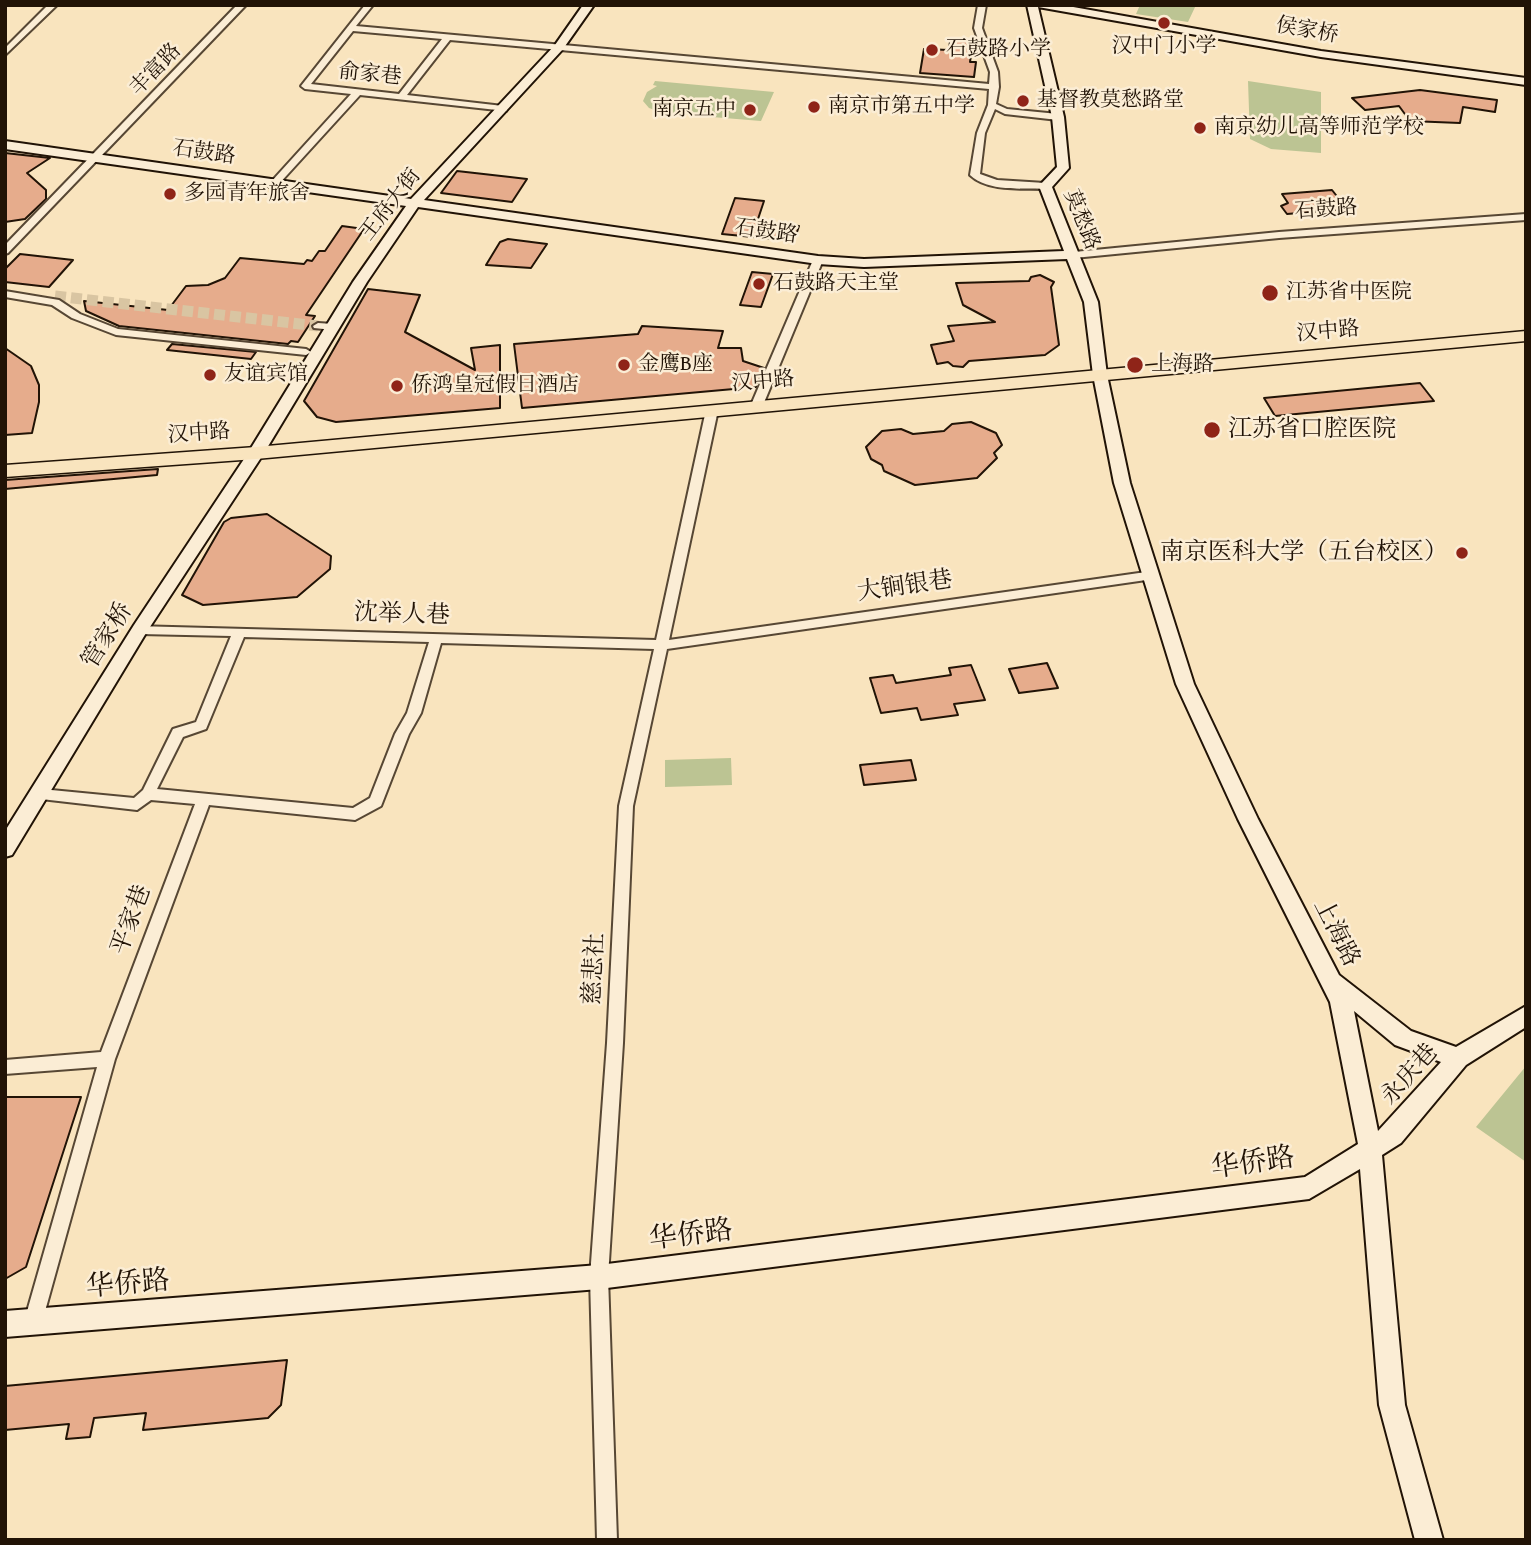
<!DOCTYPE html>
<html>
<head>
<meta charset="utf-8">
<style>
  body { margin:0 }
  #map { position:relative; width:1531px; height:1545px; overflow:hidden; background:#f9e4be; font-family:"Gentium Book Plus",serif }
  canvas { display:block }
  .frame { position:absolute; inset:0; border:7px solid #211306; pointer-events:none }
</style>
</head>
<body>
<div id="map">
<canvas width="1531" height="1545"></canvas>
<div class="frame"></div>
</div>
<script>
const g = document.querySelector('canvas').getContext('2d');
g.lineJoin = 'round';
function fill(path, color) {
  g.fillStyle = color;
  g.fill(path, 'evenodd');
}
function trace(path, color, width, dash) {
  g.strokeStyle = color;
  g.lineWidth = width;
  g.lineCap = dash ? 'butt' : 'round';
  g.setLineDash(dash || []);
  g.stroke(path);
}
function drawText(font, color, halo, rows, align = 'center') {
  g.font = font + ' "Gentium Book Plus","Noto Serif SC",serif';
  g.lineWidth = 5;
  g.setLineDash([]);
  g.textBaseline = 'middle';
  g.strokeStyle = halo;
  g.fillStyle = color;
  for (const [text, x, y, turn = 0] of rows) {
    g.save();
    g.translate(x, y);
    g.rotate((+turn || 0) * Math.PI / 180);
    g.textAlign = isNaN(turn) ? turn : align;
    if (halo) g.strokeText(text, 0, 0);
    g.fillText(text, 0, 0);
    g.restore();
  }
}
const green = new Path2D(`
  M1140,5H1196L1188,22L1136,14Z
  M655,81L774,92L761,121L663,113L649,108L643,101L647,92L657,86L653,85Z
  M1248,81L1321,92V153L1271,149L1250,139Z
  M731,758L732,785L665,787V760Z
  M1526,1066V1162L1476,1127Z`);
const building = new Path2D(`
  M950,41H973L970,62H976L974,77L920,73L924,49L949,50Z
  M1420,90L1497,100L1495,112L1463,107L1460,123L1410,121L1399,106L1365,110L1352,98Z
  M5,153L50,158L27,173L46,190V199L25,219L5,222Z
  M457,171L510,177L527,179L512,202L441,193Z
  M1332,190L1347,209L1287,214L1281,206L1288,203L1282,194Z
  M735,198L764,201L757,222L799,226L794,241L722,234Z
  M342,226L364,229L306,315L315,316L298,342L291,341L288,344L119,326L86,311L84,301L168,310L186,286L208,285L225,278L240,258L304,264L307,260L312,261L319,251H325Z
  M508,239L547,244L531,268L486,265L500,242Z
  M20,254L73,260L49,287L5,282V269Z
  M752,272L773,274L761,307L740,305Z
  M1040,275L1054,282L1051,287L1059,345L1045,355L969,361L963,367L953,366L948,362L937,364L931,345L954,341L948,326L995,322L963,305L956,283L1029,281L1031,277Z
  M368,289L420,295L405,332L475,370L471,348L500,345V408L336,422L317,417L304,401Z
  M642,326L723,331L718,348H741L743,361L764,368L756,387L522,408L514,344L638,334Z
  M172,344L256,352L251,359L167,350Z
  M5,348L31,366L39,385V402L32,433L5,435Z
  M1420,383L1434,401L1275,416L1264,398Z
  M971,422L996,433L1002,445L994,453L997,458L977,478L915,485L884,471L882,465L871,459L866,447L882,431L901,429L913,434L944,431L952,424Z
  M158,469L157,475L5,489V480Z
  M267,514L331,556L330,569L297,597L203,605L182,595L224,522L231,518Z
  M1047,663L1058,688L1019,693L1009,669Z
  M971,665L985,700L954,704L958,715L921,720L917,708L881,713L870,678L893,675L896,683L951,675L949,668Z
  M911,760L916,780L864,785L860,765Z
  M5,1097H81L26,1267L5,1279Z
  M287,1360L281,1405L268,1418L143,1430L146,1413L94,1418L90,1437L66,1439L69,1424L5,1430V1386Z`);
const streetTunnel = new Path2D(`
  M55,296L318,326`);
const street = new Path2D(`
  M48,5H57L5,55V48Z
  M237,5H246L8,253L5,254V245Z
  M365,5H373L356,26L989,84L990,72L974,28L978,5H986L982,28L998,72L999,87L996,104L1007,109L1058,114L1062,117L1058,120L1005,114L995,109L985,133L980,174L997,180L1045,183L1050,186L1045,189C1022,188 988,192 970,175L977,133L988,105L989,89L450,40L407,95L503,106L507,109L506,111L360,95L277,186H271V182L351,94L305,89L301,86ZM353,31L442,39L399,94L311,84Z
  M1526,214V220L1279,238L1074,258L1069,255L1074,252L1279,232Z
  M818,257L823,260L763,405L757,408L753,407L751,405L813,260Z
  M5,291L59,300L80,314L118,329L306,349L311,352L306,355L116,335L72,318L52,305L5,297Z
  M318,323L333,324L338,327L333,330L314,328L313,326Z
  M712,407L718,410L669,640L1153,571L1159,575L1153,579L667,649L633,806L623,1043L608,1277L617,1540H597L590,1277L607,1043L619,806L654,649L441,643L421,713L409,734L381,806L355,820L209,805L115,1059L42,1322L39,1328L33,1331L27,1328L24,1322L97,1067L5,1074V1060L101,1052L195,804L151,800L137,810L41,799L36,798L34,794L36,790L41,789L134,798L143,790L173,729L196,722L231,636L140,634L135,632L134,629L135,626L656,640L706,410ZM244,637L429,642L407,713L395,734L370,798L353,808L157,789L183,737L206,729Z`);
const secondary = new Path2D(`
  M583,5H594L563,49L424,200L818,256L864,259L1064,251L1039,186L1057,167L1052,117L1027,5H1062L1321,51L1526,78V85L1321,57L1038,7L1064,117L1069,168L1052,187L1098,302L1107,375L1130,483L1194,684L1258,819L1339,975L1411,1031L1456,1047L1526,1006V1027L1466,1065L1401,1143L1382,1155L1405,1405L1443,1540H1415L1379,1405L1360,1169L1309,1199L599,1289L5,1337V1311L599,1265L1305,1177L1358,1144L1330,1002L1238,819L1176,684L1114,483L1093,375L1084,302L1067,259L864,267L818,264L418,207L367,282L264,453L146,633L12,855L5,857V831L134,625L248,453L353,282L406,206L5,149V141L411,199L555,45ZM1354,1011L1395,1045L1441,1062L1378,1131Z`);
const primary = new Path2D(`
  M1526,331V341L256,459L5,477V465L256,447Z`);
const markers = [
  [1164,23,7,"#8f2418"],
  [932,50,7,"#8f2418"],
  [1023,101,7,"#8f2418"],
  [814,107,7,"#8f2418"],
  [750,110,7,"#8f2418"],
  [1200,128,7,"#8f2418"],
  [170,194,7,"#8f2418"],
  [759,284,7,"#8f2418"],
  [1270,293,9,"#8f2418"],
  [624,365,7,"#8f2418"],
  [1135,365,9,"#8f2418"],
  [210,375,7,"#8f2418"],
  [397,386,7,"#8f2418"],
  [1212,430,9,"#8f2418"],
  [1462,553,7,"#8f2418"]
];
const farStreetnames = [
  ["侯家桥",1307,31,10],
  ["丰富路",156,70,-46],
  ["俞家巷",370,75,6],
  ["石鼓路",204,153,8],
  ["王府大街",391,205,-52],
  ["石鼓路",1326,210,-4],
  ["莫愁路",1081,220,68],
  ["石鼓路",766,232,8],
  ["汉中路",1328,332,-5],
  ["汉中路",763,382,-5],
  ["汉中路",199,434,-4]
];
const farPoinames = [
  ["汉中门小学",1164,47,"center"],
  ["石鼓路小学",946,50],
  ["基督教莫愁路堂",1037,101],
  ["南京市第五中学",828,107],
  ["南京五中",736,110,"right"],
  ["南京幼儿高等师范学校",1214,128],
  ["多园青年旅舍",184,194],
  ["石鼓路天主堂",773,284],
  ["江苏省中医院",1286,293],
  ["金鹰B座",638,365],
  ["上海路",1151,365],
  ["友谊宾馆",224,375],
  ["侨鸿皇冠假日酒店",411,386]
];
const poiNames = [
  ["江苏省口腔医院",1228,430],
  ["南京医科大学（五台校区）",1448,553,"right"]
];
const streetNames = [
  ["大锏银巷",905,587,-8],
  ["沈举人巷",402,615,2],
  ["管家桥",108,636,-58],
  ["平家巷",132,920,-70],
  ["上海路",1336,933,63],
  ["慈悲社",595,969,-87],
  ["永庆巷",1410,1075,-49]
];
const nearStreetnames = [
  ["华侨路",1253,1164,-8],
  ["华侨路",691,1236,-7],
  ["华侨路",128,1285,-5]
];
fill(green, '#bcc493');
fill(building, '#e6ac8c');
trace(building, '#211306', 2);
trace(streetTunnel, '#d9c5a2', 11, [11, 5]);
trace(street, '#574734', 4);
trace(secondary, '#211306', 4);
trace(primary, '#211306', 3);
fill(street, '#fbedd5');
fill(secondary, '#fbedd5');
fill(primary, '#f9e4be');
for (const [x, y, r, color] of markers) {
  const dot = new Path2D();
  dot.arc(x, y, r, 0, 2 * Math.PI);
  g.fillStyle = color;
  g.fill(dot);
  trace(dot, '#fbedd5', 2.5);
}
drawText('21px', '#211306', '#fbedd5', farStreetnames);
drawText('21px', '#211306', '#fbedd5', farPoinames, 'left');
drawText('24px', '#211306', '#fbedd5', poiNames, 'left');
drawText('24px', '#211306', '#fbedd5', streetNames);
drawText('28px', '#211306', '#fbedd5', nearStreetnames);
</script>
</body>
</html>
